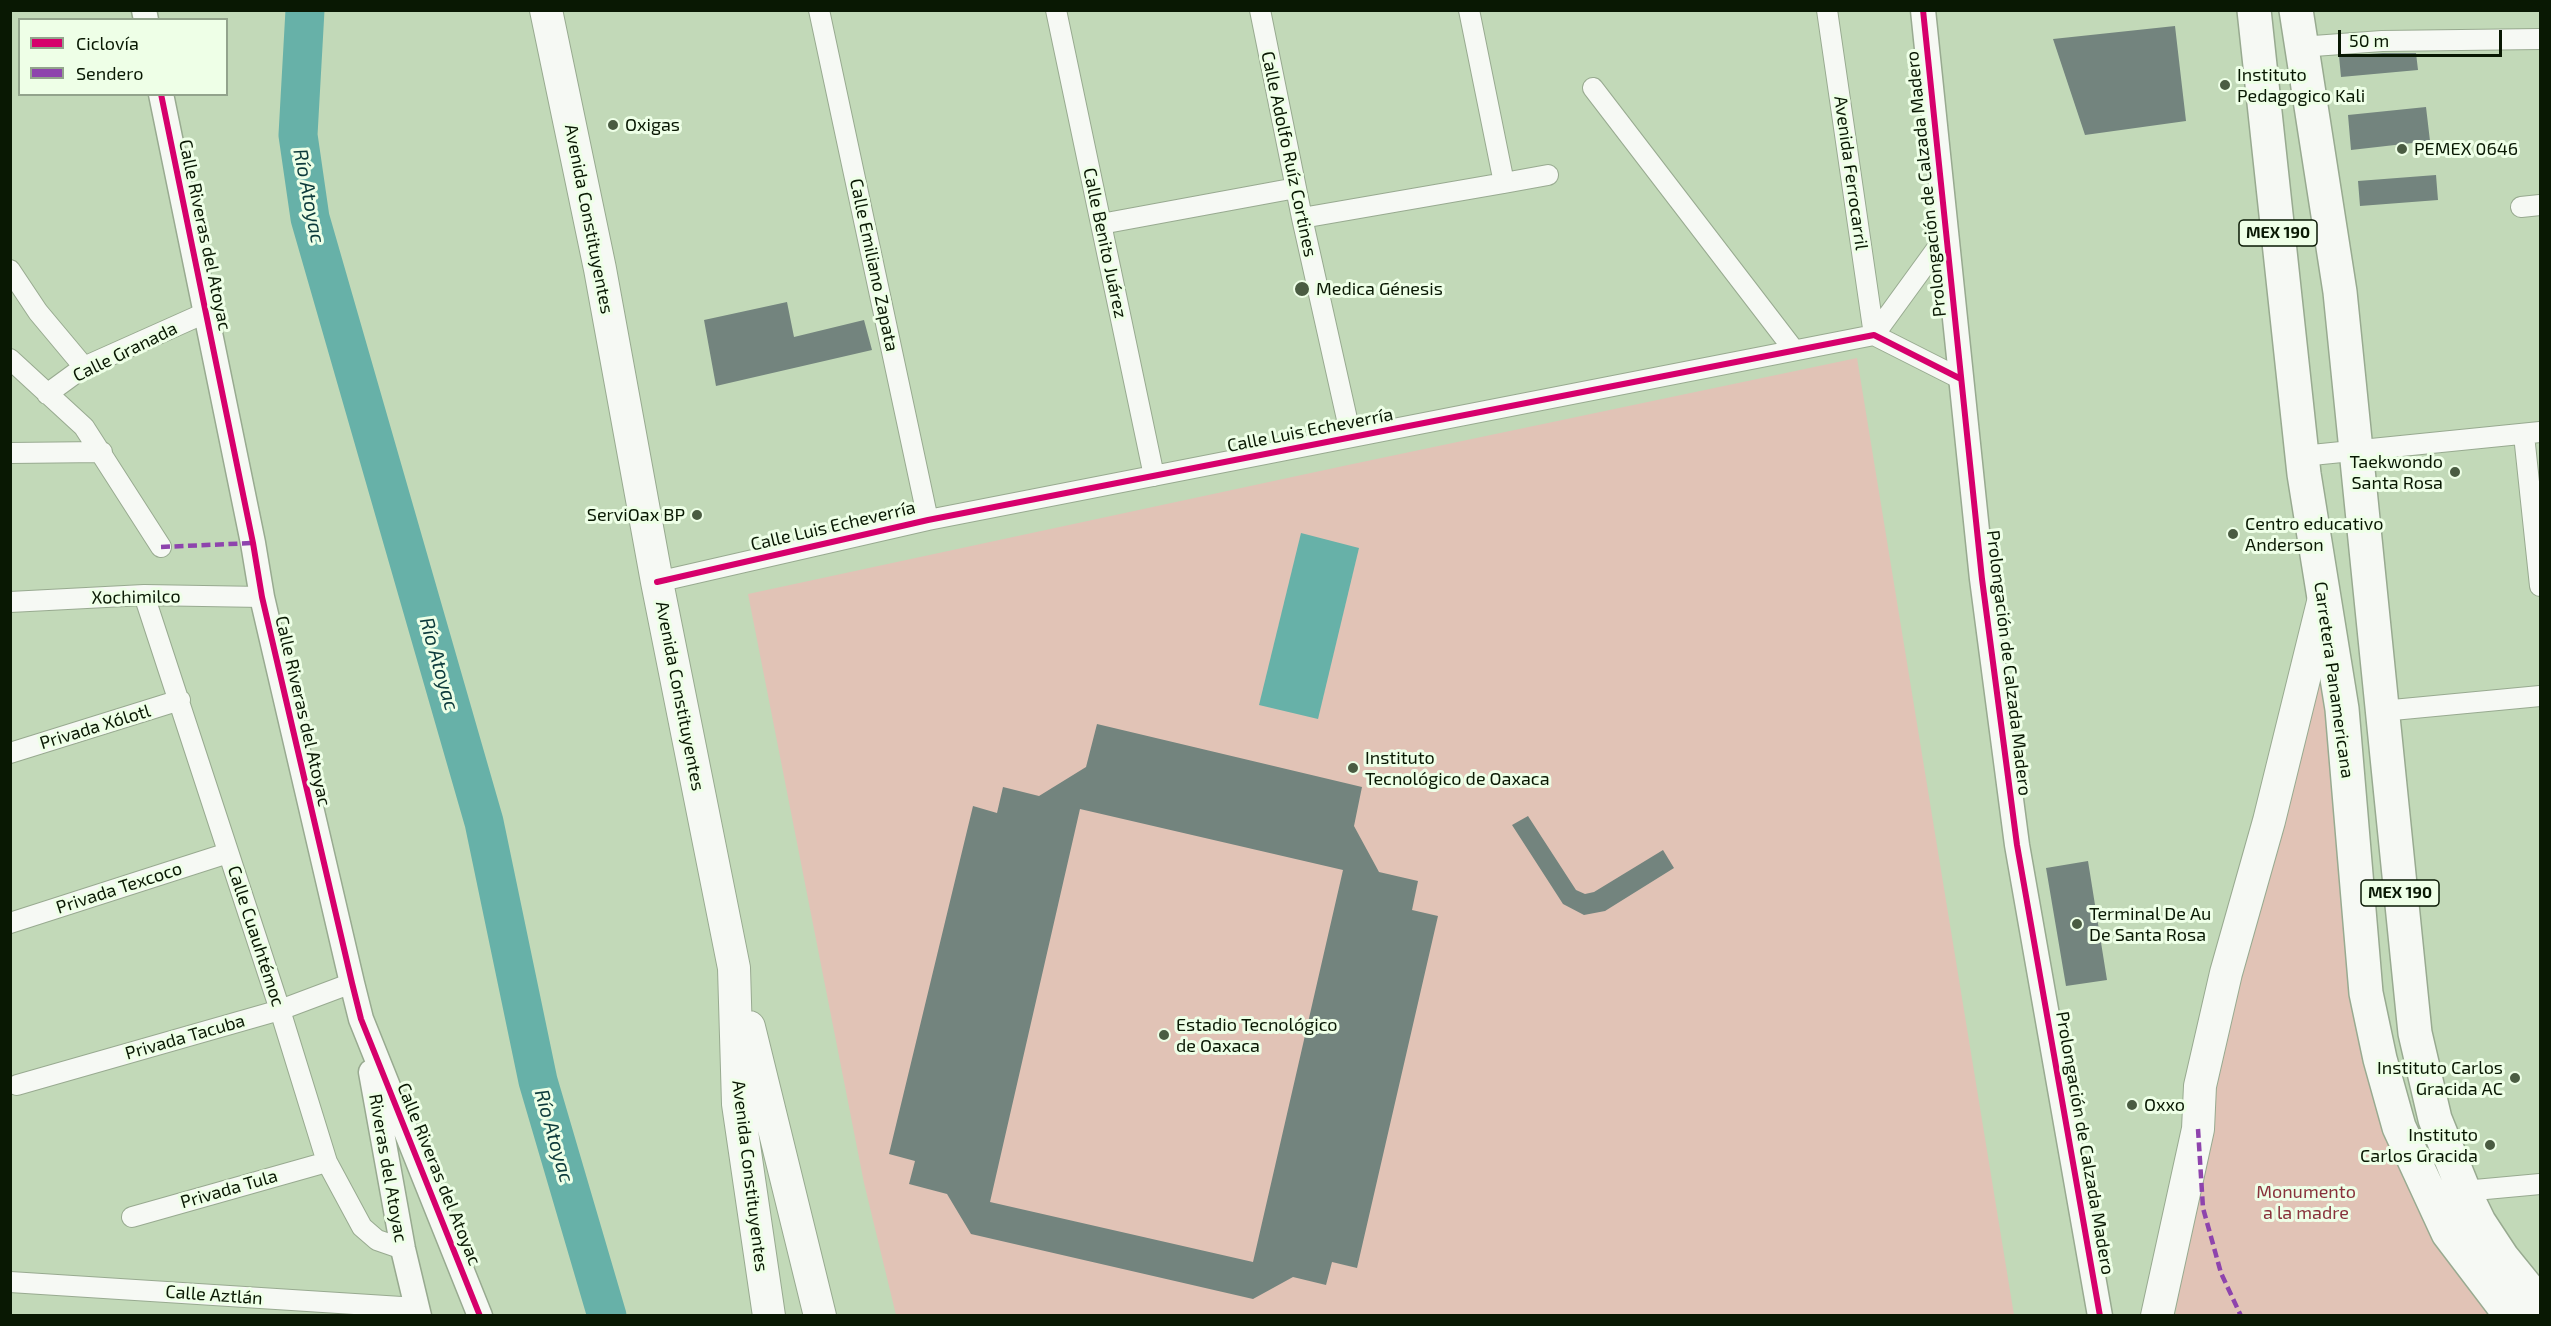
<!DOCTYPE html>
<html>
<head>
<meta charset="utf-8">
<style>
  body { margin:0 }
  #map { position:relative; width:2551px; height:1326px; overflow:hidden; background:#c2d9b8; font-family:"Exo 2",sans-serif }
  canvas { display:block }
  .frame { position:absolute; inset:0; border:12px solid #091803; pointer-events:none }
  .legend { position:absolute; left:18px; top:18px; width:210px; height:78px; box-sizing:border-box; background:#eeffe7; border:2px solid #92a38c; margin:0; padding:8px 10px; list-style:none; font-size:18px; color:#091803 }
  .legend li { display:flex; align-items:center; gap:12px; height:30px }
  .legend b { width:30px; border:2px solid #92a38c }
  .scale { position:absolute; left:2338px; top:30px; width:164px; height:27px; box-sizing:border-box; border:3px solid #091803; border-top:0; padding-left:8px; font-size:18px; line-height:21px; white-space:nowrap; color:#091803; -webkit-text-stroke:4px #eeffe7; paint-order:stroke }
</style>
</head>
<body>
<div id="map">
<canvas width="2551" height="1326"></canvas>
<div class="frame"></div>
<ul class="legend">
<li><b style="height:8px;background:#d6006c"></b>Ciclovía</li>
<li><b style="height:8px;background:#8e44ad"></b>Sendero</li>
</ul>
<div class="scale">50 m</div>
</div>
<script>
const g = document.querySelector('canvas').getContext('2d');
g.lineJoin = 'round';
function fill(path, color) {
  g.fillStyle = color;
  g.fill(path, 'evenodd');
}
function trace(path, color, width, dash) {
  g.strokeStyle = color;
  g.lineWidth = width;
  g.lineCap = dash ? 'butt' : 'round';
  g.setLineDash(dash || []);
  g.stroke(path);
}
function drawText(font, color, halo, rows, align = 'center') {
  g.font = font + ' "Exo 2",sans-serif';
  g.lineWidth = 6;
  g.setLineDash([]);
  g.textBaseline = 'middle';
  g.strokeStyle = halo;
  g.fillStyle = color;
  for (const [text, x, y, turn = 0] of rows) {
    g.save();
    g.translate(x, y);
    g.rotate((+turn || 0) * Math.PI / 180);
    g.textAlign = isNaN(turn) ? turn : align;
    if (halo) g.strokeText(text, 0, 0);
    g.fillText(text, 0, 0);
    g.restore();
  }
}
const green = new Path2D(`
  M1857,358L2014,1315H896L864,1183L748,594L1348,465Z
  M2323,670L2390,1094L2502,1315L2175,1316L2208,1110L2223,1044Z`);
const water = new Path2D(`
  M1301,533L1359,548L1318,719L1259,705Z`);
const river = new Path2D(`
  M305,10L298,135L310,218L484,822L538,1081L607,1316`);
const building = new Path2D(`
  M2175,26L2186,121L2085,135L2053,39Z
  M2383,53H2416L2418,70L2341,77L2339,56Z
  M2426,107L2430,141L2351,150L2348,115Z
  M2436,175L2438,200L2360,206L2358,181Z
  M787,302L794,337L864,320L872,350L716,386L704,320Z
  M1097,724L1362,787L1354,826L1379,872L1418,881L1412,910L1438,916L1357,1268L1332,1262L1326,1285L1293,1277L1253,1299L971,1234L947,1194L909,1184L915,1161L889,1154L973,806L997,813L1003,787L1039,796L1086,767ZM1080,809L1343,870L1253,1262L990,1202Z
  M1528,816L1576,890L1585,894L1594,892L1663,850L1674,868L1605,911L1584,915L1563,904L1512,825Z
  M2088,861L2107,980L2066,986L2046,868Z`);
const minor = new Path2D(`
  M819,10L928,520
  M1056,10L1154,476
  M1260,10L1302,218L1351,437
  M1827,10L1874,335
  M2300,47L2382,41L2540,39
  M1593,88L1794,350
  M1504,183L1548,175
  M2521,207L2540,205
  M1302,218L1504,183L1469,10
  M1101,224L1296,188
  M10,270L38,312L84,367
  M1874,335L1946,236
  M10,359L84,427L161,547
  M47,394L84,367L205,313
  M2524,435L2540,586
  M10,453L102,452
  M2302,456L2540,432
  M657,582L928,520L1874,335L1961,379
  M144,595L280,1010L327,1162L362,1227L377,1240L403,1249
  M10,602L144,595L262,597
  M2382,711L2540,696
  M10,753L180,700
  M10,923L228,853
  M17,1085L280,1010L352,983
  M2464,1191L2540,1184
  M132,1217L327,1162
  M10,1282L417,1308`);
const tertiary = new Path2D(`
  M144,10L146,20
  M1923,10L1982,579L2017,845L2100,1316
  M161,94L253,543L262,597L352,983L361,1019L480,1316
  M371,1072L403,1249L419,1316`);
const primary = new Path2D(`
  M546,10L600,269L657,582L734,968L738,1104L769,1316
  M749,1027L820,1316
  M2157,1316L2198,1129L2200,1086L2226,973L2269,821L2324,598`);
const trunk = new Path2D(`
  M2254,10L2304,474L2342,709L2366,993L2380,1059L2399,1127L2448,1233L2511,1316
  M2296,10L2340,292L2415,1033L2435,1119L2464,1191L2479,1222L2502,1257L2540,1304`);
const quiet = new Path2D(`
  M161,547L253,543
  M2198,1129L2203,1208L2221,1273L2241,1316`);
const cycleway = new Path2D(`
  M1923,10L1982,579L2017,845L2100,1316
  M161,94L253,543L262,597L352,983L361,1019L480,1316
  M657,582L928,520L1874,335L1961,379`);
const markers = [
  [2225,85,6,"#4a5c42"],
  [613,125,6,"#4a5c42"],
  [2402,149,6,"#4a5c42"],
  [1302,289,8,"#4a5c42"],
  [2455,472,6,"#4a5c42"],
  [697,515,6,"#4a5c42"],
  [2233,534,6,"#4a5c42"],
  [1353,768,6,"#4a5c42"],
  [2077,924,6,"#4a5c42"],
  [1164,1035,6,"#4a5c42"],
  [2515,1078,6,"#4a5c42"],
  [2132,1105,6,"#4a5c42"],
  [2490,1145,6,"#4a5c42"]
];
const shields = [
  [2278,233,78],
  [2400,893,78]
];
const shieldNames = [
  ["MEX 190",2278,233],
  ["MEX 190",2400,893]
];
const poiNames = [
  ["Instituto",2237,75],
  ["Pedagogico Kali",2237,96],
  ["Oxigas",625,125],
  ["PEMEX 0646",2414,149],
  ["Medica Génesis",1316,289],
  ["Taekwondo",2443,462,"right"],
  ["Santa Rosa",2443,483,"right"],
  ["ServiOax BP",685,515,"right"],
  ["Centro educativo",2245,524],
  ["Anderson",2245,545],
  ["Instituto",1365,758],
  ["Tecnológico de Oaxaca",1365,779],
  ["Terminal De Au",2089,914],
  ["De Santa Rosa",2089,935],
  ["Estadio Tecnológico",1176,1025],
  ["de Oaxaca",1176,1046],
  ["Instituto Carlos",2503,1068,"right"],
  ["Gracida AC",2503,1089,"right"],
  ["Oxxo",2144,1105],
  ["Instituto",2478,1135,"right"],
  ["Carlos Gracida",2478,1156,"right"]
];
const streetNames = [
  ["Calle Adolfo Ruíz Cortines",1289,154,78],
  ["Avenida Ferrocarril",1851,173,82],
  ["Prolongación de Calzada Madero",1926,184,-96],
  ["Avenida Constituyentes",589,219,79],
  ["Calle Riveras del Atoyac",205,235,78],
  ["Calle Benito Juárez",1105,243,78],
  ["Calle Emiliano Zapata",874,265,78],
  ["Calle Granada",125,352,-26],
  ["Calle Luis Echeverría",1310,430,-11],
  ["Calle Luis Echeverría",833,526,-13],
  ["Xochimilco",136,597,-1],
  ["Prolongación de Calzada Madero",2009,663,83],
  ["Carretera Panamericana",2334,680,82],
  ["Avenida Constituyentes",680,696,79],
  ["Calle Riveras del Atoyac",303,711,77],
  ["Privada Xólotl",95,727,-17],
  ["Privada Texcoco",119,888,-18],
  ["Calle Cuauhtémoc",256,936,72],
  ["Privada Tacuba",185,1037,-16],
  ["Prolongación de Calzada Madero",2085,1143,80],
  ["Riveras del Atoyac",388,1168,80],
  ["Calle Riveras del Atoyac",439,1174,68],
  ["Avenida Constituyentes",750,1176,83],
  ["Privada Tula",229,1189,-16],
  ["Calle Aztlán",214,1295,4]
];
const parkNames = [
  ["Monumento",2306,1192],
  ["a la madre",2306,1213]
];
const waterNames = [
  ["Río Atoyac",309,196,79],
  ["Río Atoyac",439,664,74],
  ["Río Atoyac",554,1136,74]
];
fill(green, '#e1c3b6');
fill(water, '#67b1a8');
trace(river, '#67b1a8', 39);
fill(building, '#73847e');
trace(minor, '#98aa90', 22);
trace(tertiary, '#98aa90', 27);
trace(primary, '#98aa90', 34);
trace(trunk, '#98aa90', 36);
trace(minor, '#f6f9f4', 20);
trace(tertiary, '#f6f9f4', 24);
trace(primary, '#f6f9f4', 32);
trace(trunk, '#f6f9f4', 33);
trace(quiet, '#8e44ad', 4.5, [9, 4.5]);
trace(cycleway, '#d6006c', 6);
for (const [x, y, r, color] of markers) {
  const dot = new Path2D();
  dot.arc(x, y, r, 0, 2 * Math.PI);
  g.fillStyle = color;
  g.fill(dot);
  trace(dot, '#eeffe7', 2);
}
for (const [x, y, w] of shields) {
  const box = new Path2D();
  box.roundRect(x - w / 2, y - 13, w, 26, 4.5);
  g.fillStyle = '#eeffe7';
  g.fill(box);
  trace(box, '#091803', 1.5);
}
drawText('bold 16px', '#091803', null, shieldNames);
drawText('18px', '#091803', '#eeffe7', poiNames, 'left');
drawText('18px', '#091803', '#eeffe7', streetNames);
drawText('18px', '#88313b', '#eeffe7', parkNames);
drawText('italic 20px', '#0c3a3b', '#eeffe7', waterNames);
</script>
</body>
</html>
